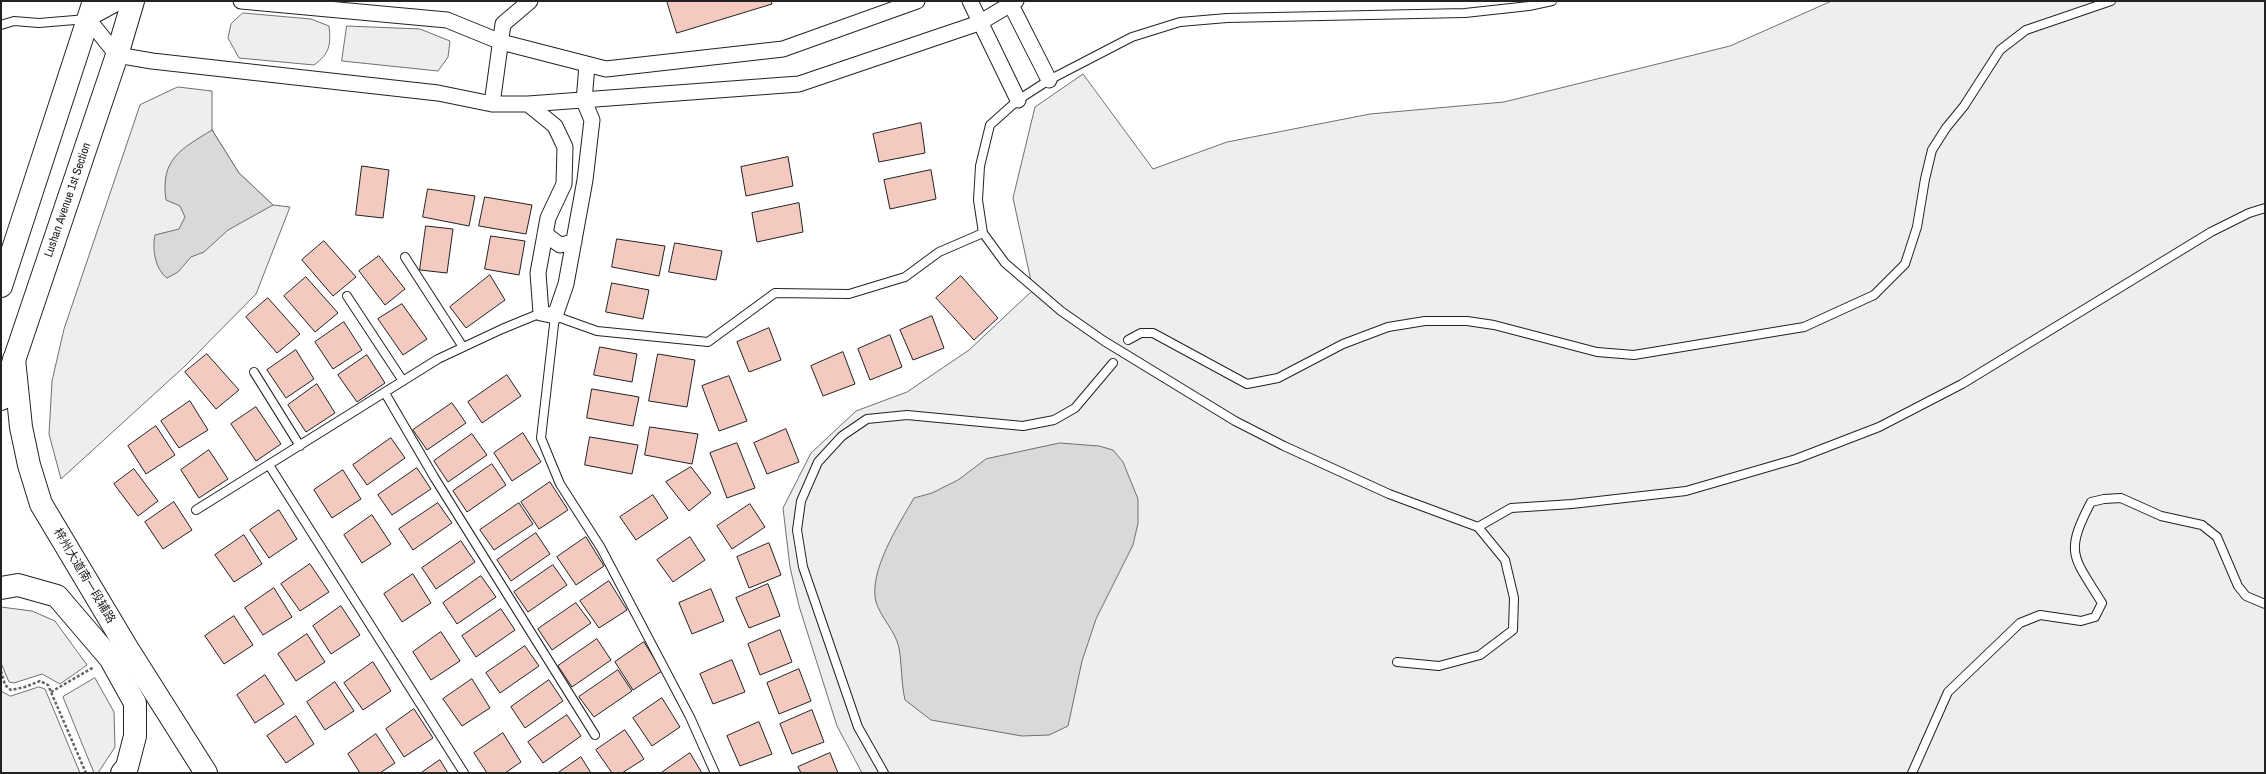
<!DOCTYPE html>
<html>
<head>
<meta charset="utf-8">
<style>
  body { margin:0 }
  #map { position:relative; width:2266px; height:774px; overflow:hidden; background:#fff; font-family:"Archivo Narrow",sans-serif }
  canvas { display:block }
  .frame { position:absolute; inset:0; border:2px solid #222; pointer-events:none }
</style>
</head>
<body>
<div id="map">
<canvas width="2266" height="774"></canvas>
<div class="frame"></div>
</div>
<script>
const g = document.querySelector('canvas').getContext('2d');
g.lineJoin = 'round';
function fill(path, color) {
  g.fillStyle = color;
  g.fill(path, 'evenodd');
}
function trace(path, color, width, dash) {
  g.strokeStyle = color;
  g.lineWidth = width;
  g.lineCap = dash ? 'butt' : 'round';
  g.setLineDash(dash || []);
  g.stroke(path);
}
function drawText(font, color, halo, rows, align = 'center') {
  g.font = font + ' "Archivo Narrow","Noto Sans SC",sans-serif';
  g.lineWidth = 3;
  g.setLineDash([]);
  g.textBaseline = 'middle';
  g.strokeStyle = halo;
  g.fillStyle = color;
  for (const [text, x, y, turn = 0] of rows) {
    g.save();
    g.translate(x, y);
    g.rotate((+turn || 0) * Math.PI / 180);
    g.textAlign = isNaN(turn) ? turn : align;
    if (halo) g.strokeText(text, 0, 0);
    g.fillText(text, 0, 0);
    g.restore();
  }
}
const green = new Path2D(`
  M1832,1H2265V773H862L837,726L799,606L790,567L783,508L811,453L856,411L907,392L969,350L1033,290L1013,198L1035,107L1083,74L1153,169L1227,142L1370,114L1504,102L1730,46Z
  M243,13L311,19L329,26C331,45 330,53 314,65L239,58L228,38L231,24Z
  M347,26L420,29L450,41L448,57L438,71L342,61Z
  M178,87L212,91V130L239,173L273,205L290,207L256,294L185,366L61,479L49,434L52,381L64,329L140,105Z
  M1,607L32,611L55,621L87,665L60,684L42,674L14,683L9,682L1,663Z
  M95,678L114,712L115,747L98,773H94L63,697Z
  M39,687L45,689L80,773H1V691L10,696Z`);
const water = new Path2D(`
  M212,130L239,173L273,205L228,230L204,252L191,257L178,272L167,278C155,269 152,249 155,235L179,229L185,217L180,206L166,200C160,159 181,149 212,130Z
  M1060,443L1099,446L1113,450L1123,462L1138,499V523L1133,545L1096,619L1082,661L1068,726L1049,735L1022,736L931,720L905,700C901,682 902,665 899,648C896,632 881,618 876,602C868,572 899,524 914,498L932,493L958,480L986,459Z`);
const building = new Path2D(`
  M667,1H771L772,4L677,33Z
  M921,123L925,153L879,162L873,134Z
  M788,157L793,186L746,196L741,167Z
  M362,166L389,170L383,218L356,215Z
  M931,170L936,199L890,209L884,180Z
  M428,189L475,196L469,226L423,217Z
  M485,197L532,205L526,234L479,226Z
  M799,203L803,232L757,242L752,213Z
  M426,226L453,229L447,273L420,270Z
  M491,236L525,241L519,275L485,269Z
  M617,239L665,246L659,276L612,267Z
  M324,241L356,277L333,296L302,260Z
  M675,243L722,251L716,280L669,272Z
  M379,256L405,289L385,305L359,271Z
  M490,275L505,300L466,328L450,307Z
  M961,276L998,318L974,340L936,298Z
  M306,277L338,313L315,332L284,296Z
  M612,283L649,290L643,319L606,312Z
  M268,298L300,334L277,353L246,317Z
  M402,304L427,339L403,355L378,319Z
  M932,316L944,348L913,360L900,330Z
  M344,322L362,350L333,369L315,342Z
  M769,328L781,360L749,372L737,342Z
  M890,335L902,367L870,380L858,349Z
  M600,347L637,354L632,382L594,375Z
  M296,350L314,379L286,398L267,370Z
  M843,352L855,384L823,396L811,366Z
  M207,354L239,390L216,409L185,372Z
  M658,354L695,360L687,407L649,401Z
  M367,355L385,383L357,402L338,375Z
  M507,375L521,396L482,423L468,402Z
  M729,376L747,421L719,431L702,386Z
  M317,384L335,413L306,432L288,405Z
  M592,389L639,397L633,426L587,418Z
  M190,401L208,430L179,448L161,421Z
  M452,403L466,423L427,450L413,430Z
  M256,407L281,444L256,461L231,424Z
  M156,426L175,455L146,474L128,446Z
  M650,427L698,434L692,464L645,455Z
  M786,429L799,462L767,474L754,443Z
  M523,433L541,462L512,481L494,453Z
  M472,434L487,455L448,482L434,461Z
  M590,437L638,445L632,474L585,465Z
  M391,438L405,458L367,485L353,465Z
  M737,443L755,488L727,498L710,453Z
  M209,450L228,479L199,498L181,470Z
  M492,464L506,485L467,512L453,491Z
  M691,467L711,493L689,511L666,482Z
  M417,468L431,489L392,515L378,495Z
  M134,469L158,501L138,516L114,484Z
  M343,470L361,499L332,518L314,490Z
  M550,482L568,510L539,529L521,502Z
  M653,495L668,518L636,540L620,517Z
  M174,502L192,530L163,549L145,522Z
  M438,503L452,523L413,550L399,529Z
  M519,503L533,524L494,550L480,530Z
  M750,504L765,527L732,549L717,526Z
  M279,510L297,539L269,558L250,530Z
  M372,515L391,544L362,563L344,535Z
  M536,533L550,554L511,581L497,560Z
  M244,535L262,564L234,582L215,555Z
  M586,537L604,566L576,585L557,557Z
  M690,537L705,560L673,582L657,560Z
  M461,541L475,562L436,589L422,568Z
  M769,543L781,575L749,588L737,557Z
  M310,564L329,592L300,611L281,584Z
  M553,565L567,585L528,612L514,592Z
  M413,574L431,603L402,622L384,594Z
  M481,576L496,597L457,624L443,603Z
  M609,581L627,610L599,628L580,601Z
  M768,584L780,616L749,628L736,598Z
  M274,588L292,617L263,635L245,608Z
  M711,589L724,621L692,634L679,603Z
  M576,603L591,623L552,650L538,629Z
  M341,606L360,635L331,654L313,626Z
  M501,609L515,630L476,657L462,636Z
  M234,616L253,645L224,664L205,636Z
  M780,630L792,662L760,675L748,644Z
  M441,632L460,661L431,680L413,652Z
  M307,634L325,662L296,681L278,654Z
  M597,639L611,660L572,687L558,666Z
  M644,642L662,671L633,690L615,662Z
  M525,646L539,666L500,693L486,673Z
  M732,660L745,692L713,704L700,674Z
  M373,662L391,691L363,710L344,683Z
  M799,669L811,701L779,714L767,683Z
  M618,670L632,691L594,717L579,697Z
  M265,675L284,704L255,723L237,695Z
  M472,679L490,708L462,726L443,699Z
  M549,680L563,701L525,728L511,707Z
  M335,682L354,711L325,730L307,702Z
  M662,698L680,727L652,746L633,718Z
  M414,709L433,738L404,757L386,729Z
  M812,710L824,742L792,754L780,724Z
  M567,715L581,736L543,763L528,742Z
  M296,716L314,744L286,763L267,736Z
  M759,722L772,754L740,766L727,736Z
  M625,730L644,759L622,773H612L596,750Z
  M503,733L521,762L505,773H487L474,753Z
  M376,734L395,763L380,773H360L348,754Z
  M690,753L702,773H661Z
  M830,753L838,773H801L798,767Z
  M581,757L591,773H558Z
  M440,760L448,773H421Z`);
const path = new Path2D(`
  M1,671L5,685L11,690L25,687L40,681L48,685L86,773
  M51,692L94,667`);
const service = new Path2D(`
  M1,25L14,21L39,23L87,19
  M405,257L463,347
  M347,296L403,381
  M1128,340L1141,333H1153L1247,384L1278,378L1343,344L1388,327L1425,321H1467L1494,325L1597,352L1634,355L1804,327L1874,295L1905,264L1917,227L1925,179L1932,150L1946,128L1964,106L2000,50L2026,30L2111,1
  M254,372L300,446
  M385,393L434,477L595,735
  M269,465L464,773
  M196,510L438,359L502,329L541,313
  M1478,527L1511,508L1572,504L1686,491L1796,459L1879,427L1962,384L2211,232L2249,213L2265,208
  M1397,662L1439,666L1480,655L1513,630L1514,598L1505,560L1478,527L1389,494L1284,446L1235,421L1104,341L1061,311L1005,263L983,233L978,200L980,166L990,125L1018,100L1049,80L1132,37L1180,22L1227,18L1465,13L1529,6L1552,1
  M715,773L690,717L601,548L560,484L541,438L555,316L597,331L708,342L775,293L849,294L905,277L939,252L983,233
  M884,773L858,727L803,567L797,530L801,501L818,462L842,436L867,419L907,415L1023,426L1054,420L1075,408L1113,363
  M1912,773L1948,692L2020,623L2040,615L2081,621L2095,617L2102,603C2073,556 2064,554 2091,502L2104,499L2121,498L2161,516L2202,525L2217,537L2238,586L2246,596L2265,604`);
const minor = new Path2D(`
  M121,1L88,19L117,55L152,61L438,93L492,104H528L799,84L979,23L1016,1
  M241,1L447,20L501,42L606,69L783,49L917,1
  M970,1L1018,100
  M1009,1L1049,80
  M492,104L503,24L530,1
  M528,104L555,126L565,147L564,184L548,218L538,273L541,313L555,316L566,284L585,180L592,120L584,101L587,65
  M545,234L560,245L574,242`);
const secondary = new Path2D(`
  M14,359L21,427L29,465L41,504L127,648L206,773`);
const primary = new Path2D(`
  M1,588L18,585L57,596L110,658L135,703V736L127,767L122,773`);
const trunk = new Path2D(`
  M1,286L94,1
  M1,399L117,55L133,1`);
const streetNames = [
  ["Lushan Avenue 1st Section",68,200,-71],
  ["梓州大道南一段辅路",84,576,59]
];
fill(green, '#eee');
trace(green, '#6f6f6f', 1);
fill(water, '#d9d9d9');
trace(water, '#6f6f6f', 1);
fill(building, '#f3c9c0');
trace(building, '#222', 1);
trace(service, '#222', 10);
trace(minor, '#222', 17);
trace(secondary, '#222', 24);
trace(primary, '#222', 24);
trace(trunk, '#222', 24);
trace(path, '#646464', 2.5, [3, 2]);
trace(service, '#fff', 8);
trace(minor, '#fff', 15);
trace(secondary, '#fff', 22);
trace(primary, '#fff', 22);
trace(trunk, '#fff', 22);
drawText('12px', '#222', '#fff', streetNames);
</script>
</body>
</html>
